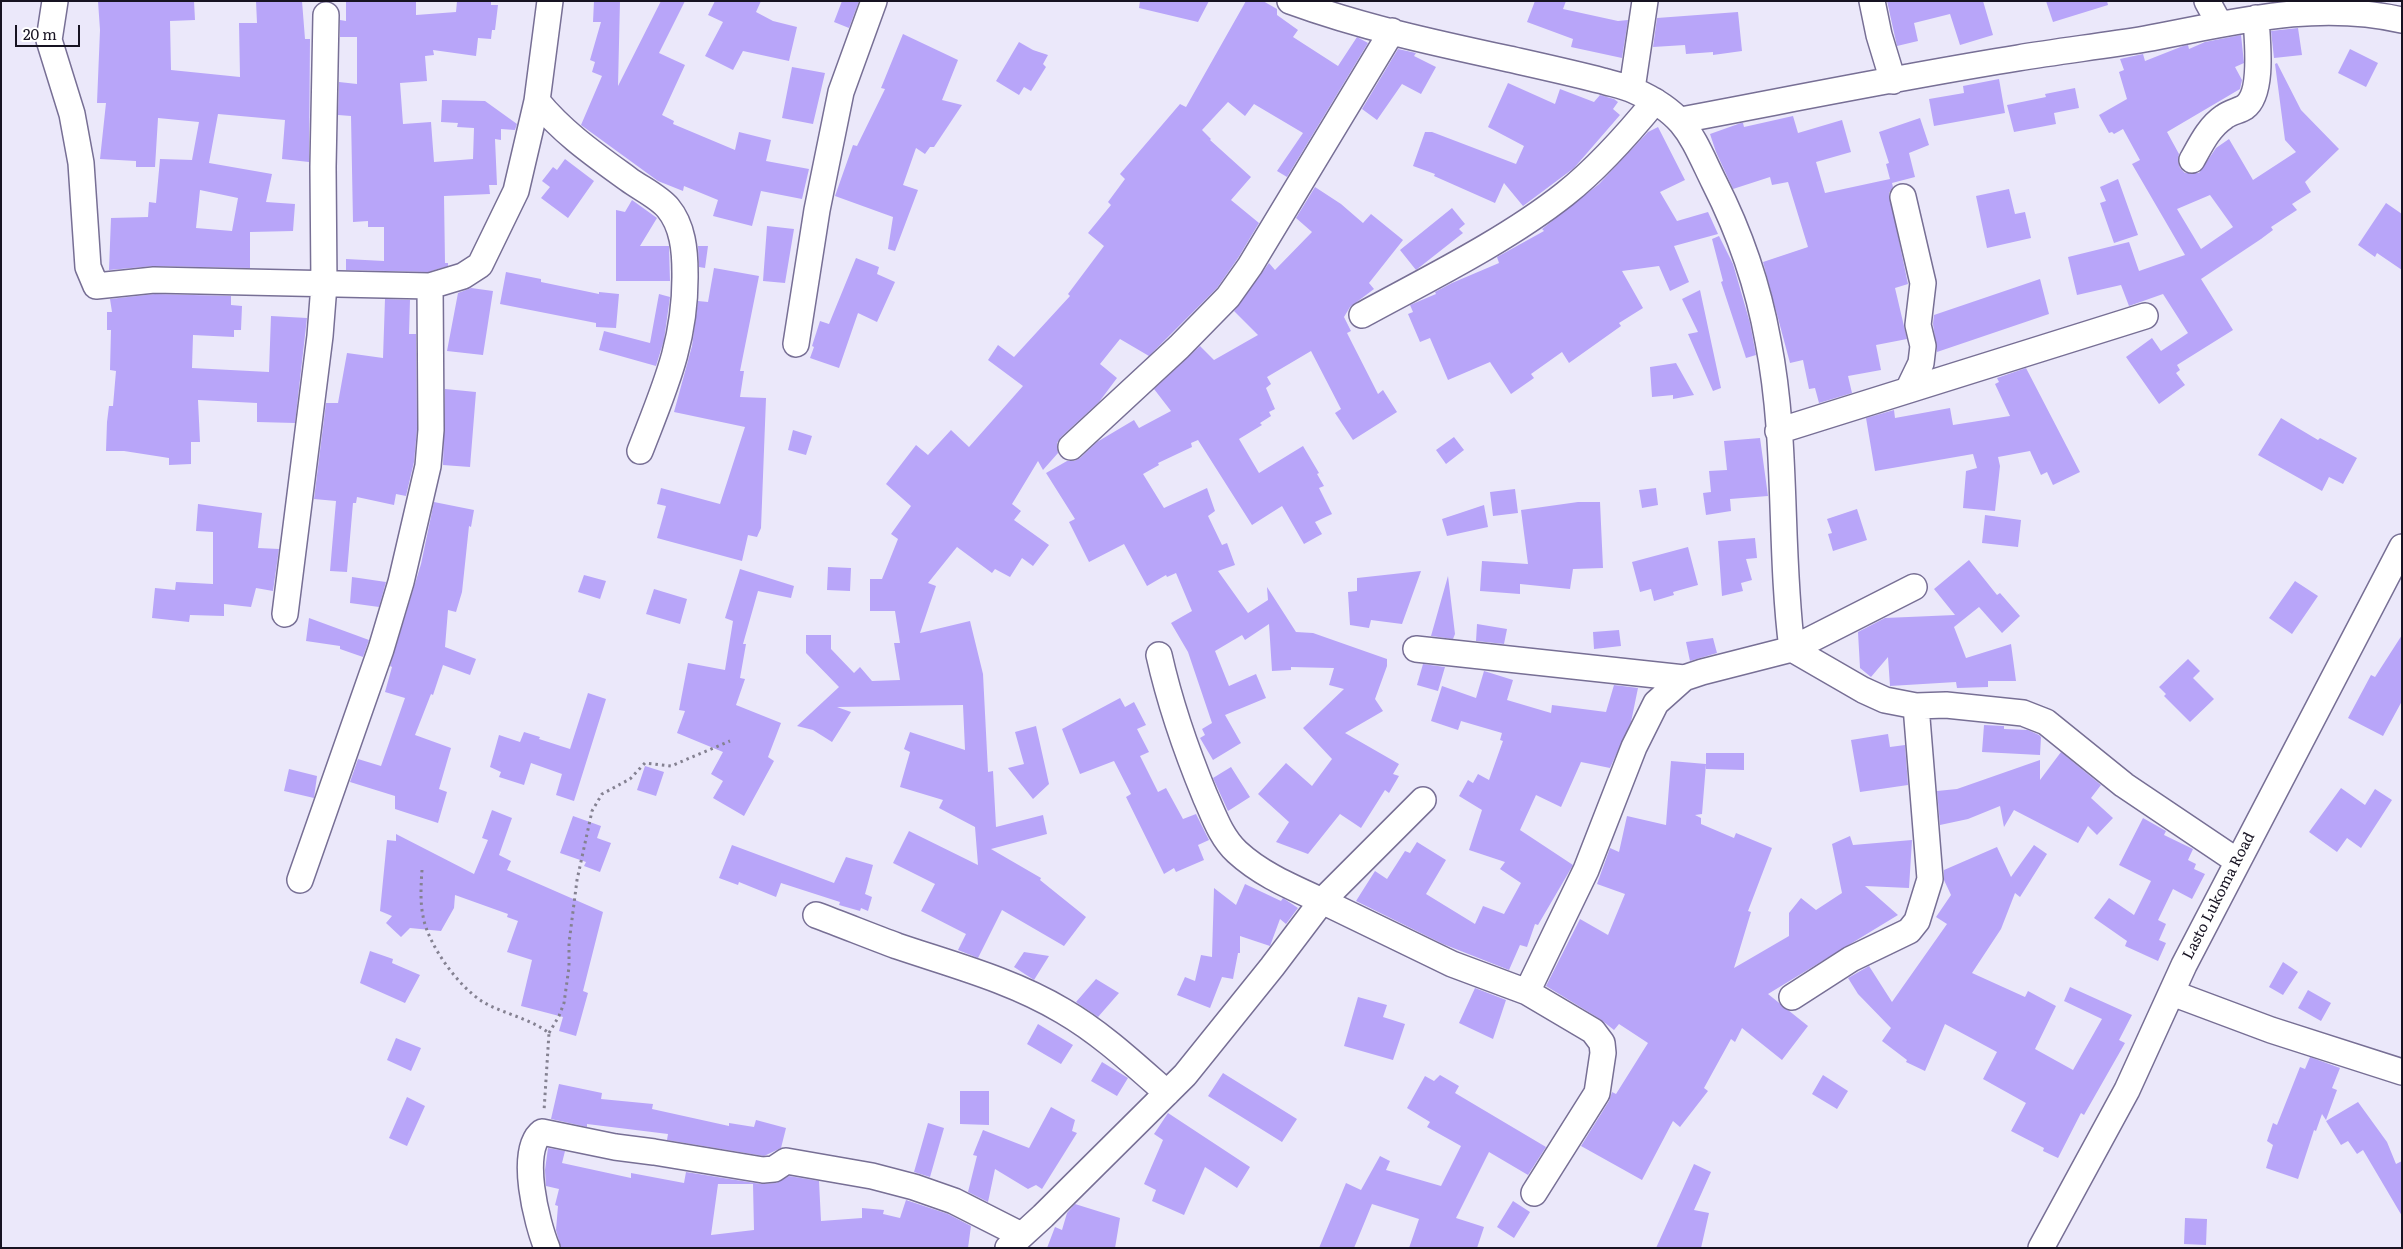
<!DOCTYPE html>
<html>
<head>
<meta charset="utf-8">
<style>
  body { margin:0 }
  #map { position:relative; width:2403px; height:1249px; overflow:hidden; background:#ebe8fa; font-family:Literata,serif }
  canvas { display:block }
  .frame { position:absolute; inset:0; border:2px solid #171322; pointer-events:none }
  .scale { position:absolute; left:15px; top:25px; width:65px; height:22px; box-sizing:border-box; border:2px solid #171322; border-top:0; padding-left:6px; font-size:15px; line-height:18px; white-space:nowrap; color:#171322; -webkit-text-stroke:4px #fff; paint-order:stroke }
</style>
</head>
<body>
<div id="map">
<canvas width="2403" height="1249"></canvas>
<div class="frame"></div>
<div class="scale">20 m</div>
</div>
<script>
const g = document.querySelector('canvas').getContext('2d');
g.lineJoin = 'round';
function fill(path, color) {
  g.fillStyle = color;
  g.fill(path, 'evenodd');
}
function trace(path, color, width, dash) {
  g.strokeStyle = color;
  g.lineWidth = width;
  g.lineCap = dash ? 'butt' : 'round';
  g.setLineDash(dash || []);
  g.stroke(path);
}
function drawText(font, color, halo, rows, align = 'center') {
  g.font = font + ' Literata,serif';
  g.lineWidth = 5;
  g.setLineDash([]);
  g.textBaseline = 'middle';
  g.strokeStyle = halo;
  g.fillStyle = color;
  for (const [text, x, y, turn = 0] of rows) {
    g.save();
    g.translate(x, y);
    g.rotate((+turn || 0) * Math.PI / 180);
    g.textAlign = isNaN(turn) ? turn : align;
    if (halo) g.strokeText(text, 0, 0);
    g.fillText(text, 0, 0);
    g.restore();
  }
}
const building = new Path2D(`
  M98,1H194L195,20L170,21L171,70L240,77L239,23H257L256,1H302L305,39H310L309,162L282,159L285,120L218,114L209,163L272,174L266,202L295,204L293,231L250,232V268L154,266L109,270L111,218L148,217L149,202L156,203L160,159L192,160L199,122L158,118L155,167H136V161L100,159L106,103H97L100,30ZM200,190L238,198L232,231L196,228Z
  M346,1H416V15L456,12L457,1H491V5H498L495,30H492L491,39L478,38L476,56L433,50L434,55L425,56L427,81L400,83L403,124L431,122L434,162L473,159L474,128L457,127L458,123L441,122L442,100L485,101L517,124L515,130L501,129V140L495,139L497,185H489L490,194L444,196L445,263H448V266L428,272L346,270V259L384,261V227H368V221L353,222L351,116L338,115L339,82L357,84V37H340V20L346,21Z
  M594,1H620L618,86L661,1H685L659,53L685,65L662,115L674,121L673,124L735,150L739,132L771,140L766,161L809,169L802,199L761,191L752,226L713,216L718,200L684,186L683,191L658,181L581,125L602,76L592,72L595,62L590,60L601,22H593Z
  M715,1H761L756,12L773,21L797,27L789,61L743,51L733,70L705,56L723,22L708,15Z
  M842,1H859L849,28L834,22Z
  M1140,1H1209L1198,22L1139,8Z
  M1246,1H1263L1277,9V15L1298,30L1293,37L1338,66L1357,37L1368,43L1287,177L1277,171L1303,133L1254,104L1245,116L1228,102L1202,130L1211,139L1210,140L1251,177L1231,200L1259,223L1238,258L1217,288L1149,356L1120,339L1100,364L1117,378L1099,402L1061,437L1057,443L1058,453L1043,470L1038,461L1012,504L1021,511L1014,520L1049,545L1033,566L1022,558L1010,577L995,569L992,573L957,547L928,583L936,586L920,633L970,621L983,674L988,772L993,771L996,827L1043,815L1047,834L991,849L1041,878L1040,880L1086,917L1064,946L1002,910L978,958L958,950L966,934L921,911L935,884L893,863L909,831L978,865L975,827L939,808L943,800L900,787L910,752L904,749L910,732L965,750L963,705L837,707L851,712L832,742L813,730L797,726L839,687L806,653V635H831V649L854,673L860,667L872,681L900,680L894,643H900L895,611H870V579H882L898,539L891,534L911,506L886,484L916,445L928,455L951,430L969,447L1023,386L988,360L998,345L1014,357L1070,296L1068,294L1104,246L1088,233L1111,205L1108,202L1125,179L1120,174L1180,104L1186,107Z
  M1535,1H1566L1563,9L1618,21L1628,20L1622,58L1571,47L1573,39L1527,22Z
  M1887,1H1983L1993,35L1960,45L1950,14L1914,23L1918,41L1897,46Z
  M2046,1H2107L2108,5L2053,22Z
  M1738,12L1742,51L1713,55V52L1686,54L1685,45L1653,47L1657,18Z
  M2298,28L2302,55L2274,58L2271,31Z
  M903,34L958,60L942,100L962,105L934,147H930L925,154L916,148L903,185L918,190L895,251L888,249L893,217L835,196L853,145L857,146L885,89L881,88Z
  M2241,35L2244,63L2235,67L2242,80L2240,89L2167,132L2179,154L2178,161L2180,168L2185,173H2199L2216,148L2229,139L2253,180L2296,152L2285,140L2275,64L2277,63L2301,110L2339,149L2305,182L2311,192L2292,204L2297,210L2271,227L2273,230L2261,239L2201,279L2233,330L2177,365L2180,370L2176,373L2185,385L2159,404L2126,357L2152,338L2161,351L2188,333L2163,294L2129,306L2121,285L2077,295L2068,257L2129,242L2139,271L2185,255L2132,164L2140,160L2123,129L2114,134L2112,132L2109,133L2099,115L2127,99L2119,72L2124,70L2120,59L2143,54L2145,61L2183,46L2188,45L2189,49L2205,42ZM2210,195L2233,227L2201,249L2177,209Z
  M1019,42L1033,50L1048,55L1043,64L1046,67L1031,91L1024,87L1019,95L996,81Z
  M1398,49L1416,53L1414,56L1436,67L1421,94L1402,84L1377,120L1362,109Z
  M2350,49L2378,63L2366,87L2338,73Z
  M792,67L825,73L813,124L782,118Z
  M1999,79L2005,113L1934,126L1929,99L1964,93L1963,86Z
  M1508,83L1555,104L1560,89L1594,102L1600,95L1614,99L1618,102L1613,109L1620,115L1574,168L1523,206L1504,183L1495,203L1434,176L1435,174L1413,166L1425,132H1432L1516,164L1524,146L1488,127Z
  M2075,88L2079,108L2054,113L2056,124L2014,132L2007,105L2046,97L2045,94Z
  M1793,116L1798,133L1842,120L1851,152L1816,162L1825,193L1890,179L1886,164L1889,163L1879,132L1920,118L1929,145L1909,153L1915,177L1892,183L1893,187L1889,193L1908,284L1895,288L1907,339L1876,345L1881,370L1848,376L1852,393L1819,403L1815,388L1809,389L1803,360L1790,363L1763,262L1808,247L1788,182L1772,185L1770,177L1733,189L1716,152L1710,134L1741,123H1743L1744,127Z
  M1658,127L1685,180L1660,192L1677,221L1708,212L1718,234L1674,246L1689,282L1670,291L1659,266L1622,271L1643,308L1619,323L1621,326L1569,363L1562,352L1531,374L1534,378L1511,394L1490,362L1448,380L1430,338L1420,342L1408,314L1413,312L1410,305L1436,294L1435,292L1452,283L1499,263L1497,257L1544,231L1542,229L1599,184L1648,132Z
  M565,159L594,181L568,218L541,198L550,187L542,181L553,167L557,170Z
  M2118,179L2138,235L2114,243L2100,203L2106,201L2100,187Z
  M1315,187L1341,204L1363,223L1371,214L1403,240L1369,283L1374,289L1350,307L1344,317L1351,331L1347,333L1378,394L1383,390L1397,412L1353,440L1335,413L1341,409L1311,351L1267,377L1271,384L1266,388L1275,409L1269,412L1271,416L1260,423L1262,425L1239,439L1259,473L1303,446L1319,473L1317,474L1324,486L1319,488L1332,514L1315,522L1322,534L1304,544L1282,506L1252,525L1198,440L1191,443L1192,447L1158,463L1159,465L1143,474L1164,508L1207,488L1215,511L1208,516L1222,545L1227,543L1235,565L1218,571L1248,613L1268,600L1267,587L1296,632L1313,633L1387,659V666L1375,699L1383,711L1345,733L1399,764L1393,774L1399,776L1389,793L1385,790L1361,828L1340,814L1308,854L1276,842L1289,822L1258,794L1286,763L1312,786L1332,759L1303,728L1344,689L1329,685L1334,668L1291,667V670L1272,671L1269,624L1245,640L1242,635L1215,651L1229,686L1256,674L1266,698L1225,715L1241,743L1213,760L1200,738L1205,735L1202,729L1212,723L1188,652L1171,623L1192,611L1176,573L1167,577L1166,575L1147,586L1124,544L1089,562L1069,522L1075,519L1046,473L1067,461H1074L1080,458L1097,442L1134,420L1139,428L1171,411L1154,389L1200,346L1214,360L1258,335L1234,311L1269,263L1275,270L1312,232L1296,218Z
  M2009,189L2015,214L2025,212L2031,238L1987,248L1976,196Z
  M632,200L657,218L640,246H669L670,281H616V210L625,212Z
  M2386,203L2402,214V270L2377,253L2375,257L2358,245Z
  M1452,208L1465,224L1459,229L1463,233L1416,270L1400,250Z
  M767,226L794,229L785,283L763,281Z
  M1719,236L1733,264L1750,323L1756,355L1746,358L1721,282L1723,281L1712,239Z
  M698,246H708L705,268L699,267Z
  M856,258L879,267L877,274L895,282L877,322L858,313L839,368L810,358L814,347L812,346L820,321L829,324Z
  M714,268L759,276L740,371H744L740,397L766,398L761,528L757,537L748,535L742,561L657,538L666,506L657,504L661,488L720,504L745,427L674,412L692,346L698,301L708,302Z
  M506,272L541,279V282L599,294V292L619,294L616,328L596,327V323L500,304Z
  M2040,279L2049,314L1937,352L1933,324L1934,315Z
  M471,288L493,291L483,355L447,351L458,293Z
  M1700,290L1721,388L1713,391L1688,334L1698,332L1682,299Z
  M155,294L231,296V305L242,306L241,330H234V337L193,335L192,368L269,372L271,316L307,318L295,423L257,422V403L198,400L200,442H191V464L169,465V458L124,451H106L107,422L109,406H113L116,371L110,370L111,330H107V312H112L110,299Z
  M659,294L670,297L664,340L656,366L599,350L604,331L650,343Z
  M385,299L410,300L409,334H416L417,429L414,462L406,496L396,494L394,505L357,497L356,503H353L347,572L330,571L336,501L314,499L326,403H338L347,353L383,358Z
  M1676,363L1694,395L1673,399V395L1652,397L1650,367Z
  M2026,368L2080,472L2053,485L2047,472L2041,475L2030,451L1998,457L2000,466L1995,511L1963,508L1966,471L1977,468L1973,454L1875,471L1866,418L1894,410L1895,418L1950,408L1953,425L2010,416L1995,384L1999,382L1997,378Z
  M445,389L476,392L470,467L443,465Z
  M2281,418L2318,440L2320,438L2357,458L2343,484L2329,477L2322,491L2258,455Z
  M793,430L812,436L806,455L788,450Z
  M1454,437L1464,450L1446,464L1436,450Z
  M1760,438L1768,496L1730,499L1731,511L1706,515L1703,493L1711,492L1709,471L1727,470L1724,441Z
  M1656,488L1658,505L1642,508L1639,490Z
  M1515,489L1518,513L1493,516L1490,492Z
  M434,502L474,510L471,527L469,526L462,592L456,612L448,610L445,647L476,659L470,675L443,665L433,695L431,694L415,735L451,748L439,789L447,792L438,823L395,809V796L350,782L358,759L381,766L405,698L385,692L392,667L390,666L421,564Z
  M1578,502H1600L1603,568L1573,569L1570,589L1520,584V594L1480,591L1482,561L1528,564L1521,510Z
  M198,504L262,513L258,548L279,549L273,591L256,588L251,607L224,604V616L190,615L189,622L152,618L155,588L175,590L176,582L213,584V532L196,531Z
  M1484,505L1488,527L1447,536L1442,519Z
  M1857,509L1867,540L1833,551L1828,534L1832,533L1827,519Z
  M1985,515L2021,520L2018,547L1982,543Z
  M1755,538L1757,558L1746,559L1752,580L1741,583L1743,591L1722,596L1718,541Z
  M1688,547L1698,585L1673,592L1674,595L1654,601L1651,589L1640,592L1632,562Z
  M1969,560L1997,595L2000,593L2020,616L2002,633L1979,607L1954,627L1966,658L2011,644L2016,681H1988V687L1957,688L1956,682L1890,686L1888,657L1871,677L1860,668L1858,632L1885,618L1955,615L1934,589Z
  M828,567L851,568L850,591L827,590Z
  M740,569L794,586L791,598L758,591L743,644H746L740,678L745,679L736,705L781,723L768,757L774,761L744,816L713,798L723,781L711,774L723,752L677,733L685,711L679,710L688,663L725,670L733,621L725,618Z
  M1421,571L1402,624L1371,620L1369,628L1350,625L1348,592L1357,591V578Z
  M584,575L606,581L600,599L578,592Z
  M1448,576L1455,634L1453,639L1431,636Z
  M352,577L386,582L379,607L350,603Z
  M2295,581L2318,596L2292,634L2269,618Z
  M654,589L687,599L680,624L646,614Z
  M309,618L369,640L363,657L340,649V646L306,641Z
  M1477,624L1507,629L1504,644L1476,641Z
  M1619,630L1621,646L1594,649L1593,632Z
  M2402,635V701L2383,736L2348,718L2371,675L2375,677Z
  M1713,638L1717,653L1690,661L1686,642Z
  M2188,659L2200,671L2193,678L2214,699L2190,722L2164,696L2166,694L2159,687Z
  M1423,664L1445,667L1438,691L1417,685Z
  M1484,671L1513,680L1507,700L1551,713L1552,705L1606,712L1614,685L1638,688L1631,722L1610,768L1581,762L1561,807L1536,795L1520,830L1573,865L1538,925L1535,924L1527,947L1520,945L1509,970L1443,944L1356,901L1375,871L1387,879L1405,851L1410,853L1417,842L1446,860L1426,894L1475,924L1483,906L1504,914L1521,883L1500,869L1505,862L1469,850L1482,810L1459,796L1468,780L1473,783L1478,774L1489,780L1503,741L1500,740L1502,733L1461,721L1458,730L1431,721L1442,686L1476,698Z
  M588,693L606,699L574,801L556,795L562,774L531,763L524,785L499,777L501,772L490,767L499,735L520,742L524,732L540,737L539,739L570,749Z
  M1120,698L1125,707L1134,702L1146,725L1137,729L1149,752L1140,756L1158,792L1166,788L1183,819L1196,814L1209,840L1198,845L1204,860L1176,872L1174,868L1164,874L1126,797L1131,794L1114,761L1080,774L1062,729Z
  M1984,725L2004,726V729L2028,730L2039,735L2041,737L2040,755L1982,752Z
  M1036,726L1049,784L1033,799L1008,768L1024,764L1015,732Z
  M1888,734L1890,747L1905,745L1908,785L1860,792L1851,740Z
  M2061,752L2101,785L2091,798L2113,818L2097,835L2088,826L2078,843L2014,810L2004,827L2000,806L1968,819L1940,825L1937,791L1957,789L2040,760V780Z
  M1706,753H1744V770L1706,769Z
  M1671,761L1706,764L1702,814L1695,815L1701,818V824L1734,838L1736,833L1772,848L1748,911L1751,912L1734,968L1789,936V913L1801,898L1816,910L1842,893L1832,844L1850,836L1853,845L1912,840L1909,888L1865,886L1898,915L1768,994L1808,1026L1782,1060L1742,1028L1735,1042L1731,1039L1704,1088L1708,1091L1680,1127L1673,1121L1642,1180L1581,1146L1609,1101L1612,1092L1616,1094L1648,1043L1619,1024L1614,1030L1600,1019L1546,986L1580,919L1608,935L1625,894L1597,884L1610,848L1619,852L1627,816L1666,825Z
  M645,766L664,772L656,796L637,790Z
  M1231,767L1250,797L1228,811L1213,778Z
  M289,769L317,776L314,798L284,791Z
  M2341,788L2365,805L2375,789L2392,800L2361,848L2347,838L2337,852L2309,832Z
  M492,810L512,818L499,855L511,861L507,870L603,912L583,991L588,993L576,1036L559,1031L563,1017L521,1006L532,960L507,952L518,921L507,917L508,914L455,895L454,908L441,931L410,928L401,937L386,923L392,916L380,911L387,840L396,841V834L474,874L488,840L482,838Z
  M573,816L601,826L597,838L611,843L600,872L584,866L586,862L560,853Z
  M2143,818L2166,831L2164,835L2193,849L2188,860L2196,864L2194,869L2205,874L2192,899L2173,889L2158,920L2166,924L2159,940L2166,943L2158,961L2125,946L2127,941L2094,918L2109,898L2134,915L2151,881L2119,865Z
  M732,845L834,883L846,857L873,865L865,894L872,897L868,911L861,908L860,911L839,905L840,902L781,883L776,897L739,882L738,885L719,878Z
  M2034,845L2047,854L2020,897L2015,893L2001,929L1972,973L2025,997L2028,991L2056,1006L2035,1049L2073,1070L2102,1019L2064,1001L2070,987L2132,1015L2119,1040L2125,1043L2084,1115L2081,1113L2058,1158L2043,1151L2044,1148L2011,1131L2026,1103L1983,1079L1997,1052L1945,1024L1925,1071L1906,1062L1907,1060L1882,1041L1891,1028L1858,994L1848,978L1869,966L1892,1002L1947,924L1936,917L1951,895L1944,880V870L1997,847L2011,877Z
  M1245,884L1281,901L1283,898L1298,908L1286,924L1280,919L1270,946L1240,936V953H1238L1233,979L1222,977L1210,1008L1177,995L1185,977L1195,981L1201,955L1212,957L1214,888L1236,905Z
  M370,951L393,959L392,963L420,975L405,1003L360,983Z
  M1024,952L1049,956L1034,980L1014,967Z
  M2283,962L2298,972L2283,995L2269,987Z
  M1096,979L1119,993L1098,1017L1076,1002Z
  M1475,988L1506,1000L1493,1039L1459,1023Z
  M2308,990L2331,1003L2321,1021L2298,1008Z
  M1358,997L1387,1005L1383,1017L1405,1024L1393,1060L1344,1046Z
  M1038,1024L1073,1045L1061,1064L1027,1044Z
  M396,1038L421,1048L411,1071L387,1060Z
  M2310,1057L2340,1068L2332,1088L2337,1090L2326,1120L2322,1114L2316,1131L2314,1130L2298,1179L2266,1168L2273,1145L2267,1141L2273,1123L2277,1125L2300,1067L2305,1069Z
  M1102,1062L1128,1078L1117,1096L1091,1081Z
  M1223,1073L1297,1119L1282,1142L1208,1096Z
  M1440,1075L1459,1086L1455,1093L1546,1147L1528,1175L1489,1152L1456,1218L1484,1227L1477,1248H1409L1419,1219L1372,1204L1354,1248H1319L1346,1183L1361,1190L1380,1156L1390,1161L1386,1170L1441,1186L1461,1146L1427,1127L1430,1122L1407,1108L1425,1076L1434,1081Z
  M1823,1075L1848,1091L1837,1109L1812,1094Z
  M559,1084L602,1093L601,1099L653,1104L652,1109L729,1126V1123L754,1127L756,1120L786,1128L781,1148L764,1156L667,1140L668,1134L587,1124V1127L551,1119Z
  M960,1091H989V1125L960,1124Z
  M407,1097L425,1106L407,1146L389,1138Z
  M2358,1102L2387,1142L2396,1164L2402,1161V1216L2363,1150L2357,1154L2348,1141L2341,1145L2326,1121Z
  M1051,1107L1075,1120L1072,1131L1077,1133L1042,1189L1036,1185L1028,1189L995,1169L988,1202L968,1192L977,1156L973,1155L983,1130L1029,1148Z
  M1168,1113L1250,1167L1237,1188L1205,1167L1184,1215L1152,1201L1156,1190L1144,1184L1163,1140L1154,1134Z
  M928,1123L944,1128L930,1177L914,1172Z
  M548,1148L565,1151L562,1163L631,1178V1173L684,1183L686,1172L761,1184L776,1183L789,1176L819,1181L821,1221L862,1218V1208L884,1210L883,1214L900,1218L906,1200L948,1214L971,1226L968,1248H561L556,1230L558,1206L555,1205L559,1189L546,1186L545,1170ZM718,1184H753L754,1230L711,1235Z
  M1694,1164L1711,1172L1694,1210L1709,1213L1701,1248H1656Z
  M1513,1201L1530,1212L1514,1238L1497,1227Z
  M1075,1204L1120,1218L1115,1248H1047L1055,1227L1062,1230L1067,1213Z
  M2185,1218L2207,1219L2206,1245L2184,1244Z`);
const path = new Path2D(`
  M422,870C421,884 420,902 423,916C428,945 458,986 483,1002C504,1014 529,1018 549,1033L544,1111
  M549,1033L559,1016L564,1003L569,967V943L577,880L592,811L602,794L630,779L645,763L671,766L730,741`);
const minor = new Path2D(`
  M55,1L49,40L72,114L81,163L88,267L96,286L154,280L430,286L463,276L480,265L516,191L537,101L550,1
  M1290,1C1361,27 1435,43 1509,59C1540,66 1572,73 1603,81C1613,84 1625,86 1635,91C1686,114 1691,135 1714,182C1740,233 1758,285 1768,341C1788,442 1779,547 1792,649L1863,690L1885,700L1916,706L1946,705L2023,713L2046,722L2124,785L2237,861
  M1872,1L1879,35L1893,81
  M2207,1L2219,23
  M1632,89L1645,1
  M537,101C563,133 595,155 628,179C640,188 659,197 668,208C683,226 685,251 685,273C686,342 664,389 640,451
  M1681,120C1793,99 1905,76 2018,58C2060,51 2103,46 2145,39C2232,23 2313,0 2402,20
  M2192,160C2201,144 2209,127 2224,117C2230,112 2239,111 2245,107C2264,93 2257,39 2256,18
  M1903,197L1923,283L1918,325L1923,346L1921,363L1908,390
  M1362,315C1428,279 1507,240 1565,194C1598,168 1628,134 1655,101
  M796,344L817,210L841,92L874,1
  M1778,431L2145,316
  M1071,447L1179,347L1228,297L1250,266L1392,31
  M285,614L320,336L324,285L323,167L326,15
  M1416,649L1684,678
  M1159,655C1170,704 1186,750 1205,796C1214,816 1221,837 1237,852C1262,875 1292,887 1322,901L1423,800
  M300,880L381,649L401,582L428,466L431,430L430,286
  M816,915C843,925 870,936 897,946C953,965 1011,980 1063,1011C1101,1033 1134,1064 1167,1093
  M1527,992L1586,870L1634,747L1656,703L1684,678L1702,672L1792,649L1914,587
  M2172,993L2271,1030L2402,1072
  M1792,997L1851,959L1909,931L1917,921L1930,879L1916,706
  M547,1248C537,1224 518,1150 542,1132L615,1147L654,1152L763,1170L774,1169L786,1161L872,1176L914,1187L954,1201L1021,1235
  M1008,1248L1043,1216L1185,1075L1272,967L1322,901L1452,964L1527,992L1593,1031L1602,1043L1603,1053L1597,1093L1534,1193
  M2041,1248L2127,1090L2184,965L2402,547`);
const streetNames = [
  ["Lasto Lukoma Road",2219,896,-63]
];
fill(building, '#b8a5f9');
trace(minor, '#776f95', 28);
trace(path, '#848191', 3, [2.5, 4]);
trace(minor, '#fff', 25);
drawText('15px', '#171322', '#fff', streetNames);
</script>
</body>
</html>
